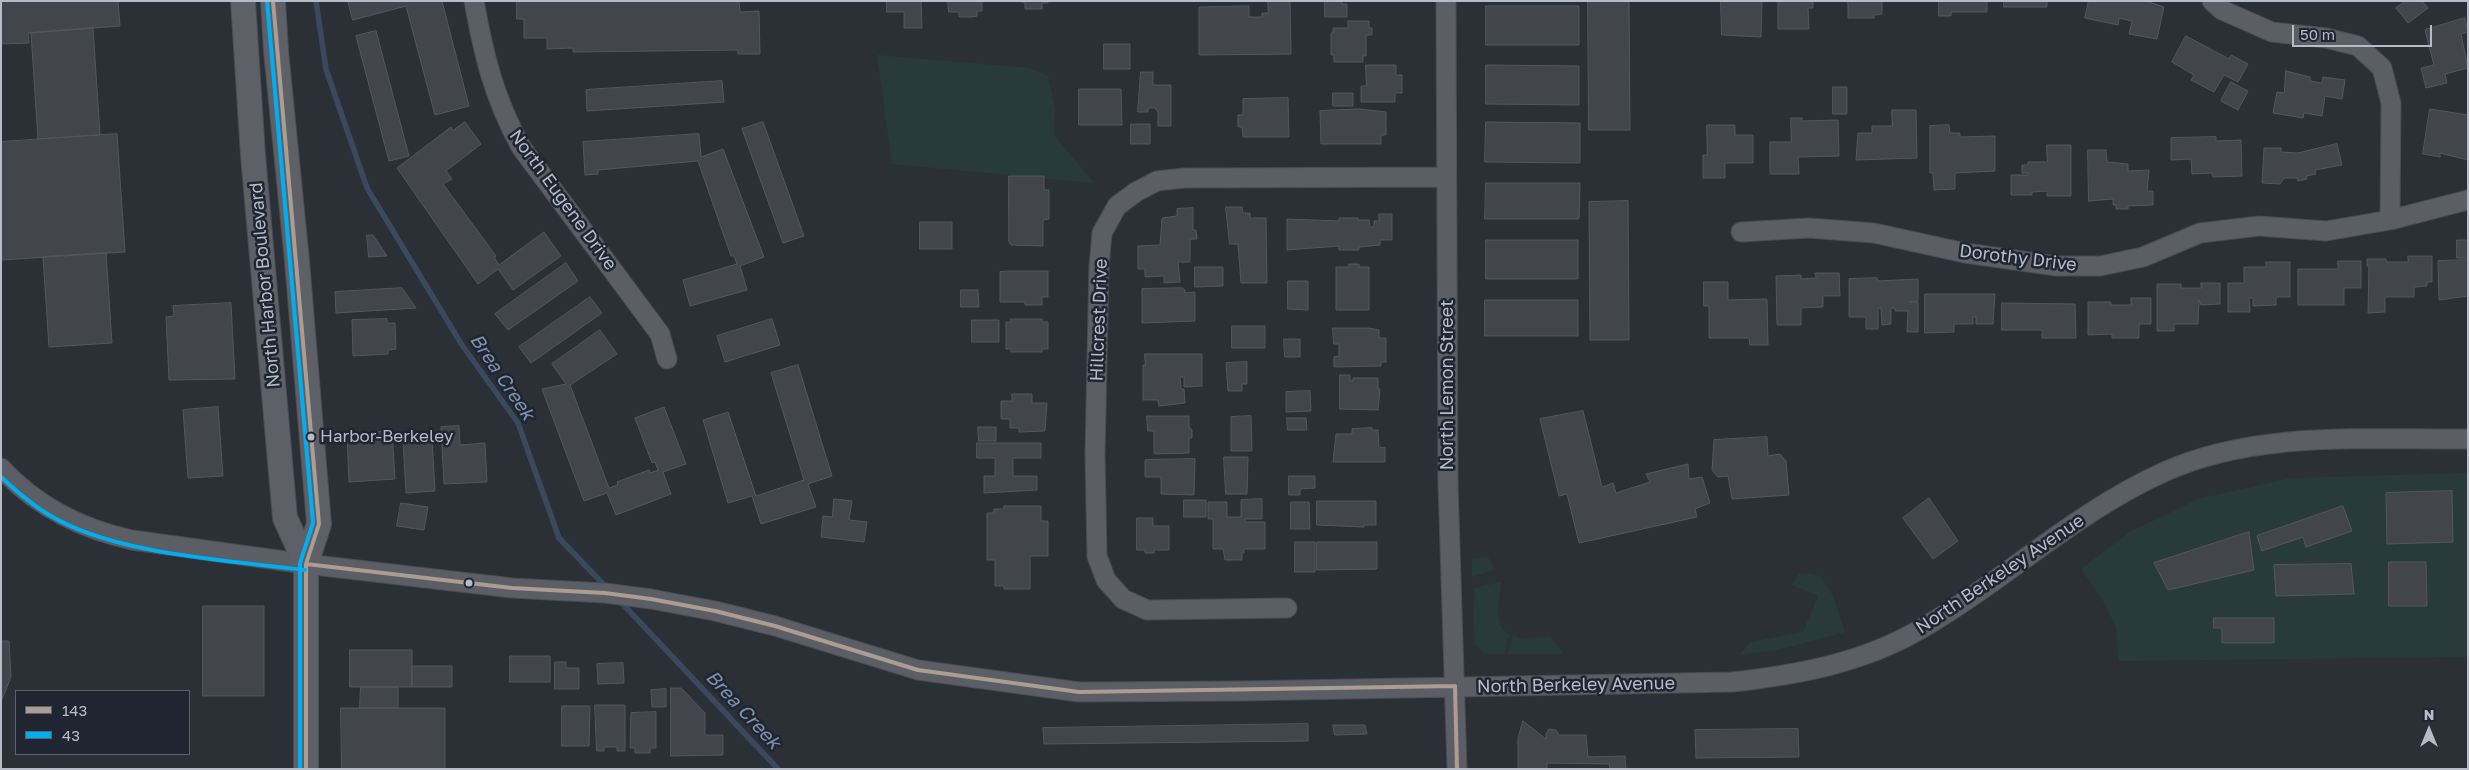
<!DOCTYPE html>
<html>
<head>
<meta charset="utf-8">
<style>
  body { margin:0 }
  #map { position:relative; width:2469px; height:770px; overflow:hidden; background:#2b3037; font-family:"Golos Text",sans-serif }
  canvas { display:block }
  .frame { position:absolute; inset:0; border:2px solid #b6bcc7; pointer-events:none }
  .legend { position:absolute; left:15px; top:690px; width:175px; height:65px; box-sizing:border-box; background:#1f2631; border:1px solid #5b626d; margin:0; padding:6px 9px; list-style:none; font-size:15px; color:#b6bcc7 }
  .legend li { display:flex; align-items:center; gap:10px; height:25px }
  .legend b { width:25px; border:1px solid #5b626d }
  .north { position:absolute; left:2404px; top:705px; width:50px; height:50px; -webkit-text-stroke:4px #1f2631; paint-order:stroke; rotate:0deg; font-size:14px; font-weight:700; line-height:20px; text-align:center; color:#b6bcc7 }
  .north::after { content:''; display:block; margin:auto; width:18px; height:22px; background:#b6bcc7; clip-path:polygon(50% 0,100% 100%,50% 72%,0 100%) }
  .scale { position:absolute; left:2292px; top:25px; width:140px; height:22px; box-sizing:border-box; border:2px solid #b6bcc7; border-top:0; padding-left:6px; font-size:15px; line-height:18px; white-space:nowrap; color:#b6bcc7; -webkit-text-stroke:4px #1f2631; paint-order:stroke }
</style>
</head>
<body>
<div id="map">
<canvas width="2469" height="770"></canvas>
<div class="frame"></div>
<ul class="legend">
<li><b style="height:6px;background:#ac9c92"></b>143</li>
<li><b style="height:6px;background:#00aff2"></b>43</li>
</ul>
<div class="north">N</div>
<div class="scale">50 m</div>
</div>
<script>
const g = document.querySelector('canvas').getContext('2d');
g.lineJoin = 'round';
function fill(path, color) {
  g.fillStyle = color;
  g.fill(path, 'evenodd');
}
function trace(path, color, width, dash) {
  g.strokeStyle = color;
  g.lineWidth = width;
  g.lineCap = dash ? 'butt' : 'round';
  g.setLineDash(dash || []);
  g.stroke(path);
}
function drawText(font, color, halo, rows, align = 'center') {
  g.font = font + ' "Golos Text",sans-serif';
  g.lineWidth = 5;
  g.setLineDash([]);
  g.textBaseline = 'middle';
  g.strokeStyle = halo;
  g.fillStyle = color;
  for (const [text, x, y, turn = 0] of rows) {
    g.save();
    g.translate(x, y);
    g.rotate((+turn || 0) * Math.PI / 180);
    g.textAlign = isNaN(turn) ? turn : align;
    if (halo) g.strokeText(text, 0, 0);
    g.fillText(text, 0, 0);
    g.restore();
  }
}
const green = new Path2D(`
  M877,55L1030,68L1048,76L1055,110L1054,135L1094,183L892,164Z
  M2468,473V657L2119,661L2116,627L2101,597L2081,569L2130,532L2198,499L2291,478Z
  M1488,557L1495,569L1472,577V558Z
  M1809,573L1820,576L1833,596L1845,632L1777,650L1739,655L1751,642L1803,632L1818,596L1792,585L1799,574Z
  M1501,582C1500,598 1491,627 1510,634L1506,643L1505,654H1485L1475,644L1473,620L1475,588Z
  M1513,635L1520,638L1550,637L1564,654H1508Z`);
const stream = new Path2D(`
  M316,1L326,69L367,188L462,345L518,423L559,538L607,588
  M619,600L778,769`);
const building = new Path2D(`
  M1,1H118L120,26L31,33H28L29,43L1,44Z
  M348,1H442L469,106L435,115L406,6L353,20Z
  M517,1H739L740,12L759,11L760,54H738V50L573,52V48L547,49V38H524V19H517Z
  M887,1H921L922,28H904V12H887Z
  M948,1H982V11H977V16L972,17H959V12H949Z
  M1019,1H1048V3H1042V9H1025V3Z
  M1268,1H1290L1291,54L1199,55V7L1249,6V17H1262V13H1268Z
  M1325,1H1342V4H1347V17H1325Z
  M1588,1H1629L1630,130H1589Z
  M1721,1H1762L1761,37L1722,35Z
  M1772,1H1813V8H1808L1809,29H1778V1Z
  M1846,1H1882V14L1874,15V18H1848V3Z
  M1939,1H1987V12H1951V16H1939Z
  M2004,1H2047V7H2004Z
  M2089,1H2146L2164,7L2157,39L2129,34L2132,21L2119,18L2118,25L2085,18Z
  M2406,1H2422L2428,8L2408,23L2396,8Z
  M1486,6H1579V45H1486Z
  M2465,18L2468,32L2461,34L2468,68L2445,74L2447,83L2426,88L2421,68L2434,65L2425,30Z
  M1348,21H1369V28H1372V35H1366V56H1363V62H1334V55H1331V33H1333V28H1348Z
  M93,28L100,135L38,139L31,33Z
  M376,31L409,156L389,161L356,36Z
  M2186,36L2229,59L2231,55L2248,64L2238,82L2224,75L2214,92L2191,80L2194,75L2172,62Z
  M1104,44H1130V69H1104Z
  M1366,65H1396V75H1402V93H1395V102H1361V86H1366Z
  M1486,65L1579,66V105L1486,104Z
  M2286,71L2310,77V81L2322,83L2323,77L2345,80L2342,99L2325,96L2322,116L2304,113L2303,118L2273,113L2277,92L2284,93Z
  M1141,72H1153V85H1171V126H1158V112L1155,108H1148V112H1138Z
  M722,81L724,102L587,111L586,90Z
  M2231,82L2248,91L2238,110L2221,101Z
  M1833,87H1847V114H1833Z
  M1079,89H1121L1122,125H1079Z
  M1333,93H1353V106H1333Z
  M1288,98L1289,137H1243L1242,127H1238V115H1243V99Z
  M1359,109L1386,112V135H1381V144H1321L1320,111Z
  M2430,109L2468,115V160L2440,153V157L2423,154Z
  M1892,110H1916L1917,158L1856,160L1858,133H1872V126H1892Z
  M1791,118H1802V121L1838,120L1839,156L1798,157L1799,174H1770V142H1791Z
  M465,122L481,144L446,171L452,179L443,184L496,256L494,257L499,265L544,232L561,256L513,290L498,269L478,284L397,168L451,127L453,130Z
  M763,122L804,236L783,243L742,129Z
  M1486,122L1580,123V163L1485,162Z
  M1131,124H1150V144H1131Z
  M1707,125H1735V135H1753V163H1725V178H1703V155H1707Z
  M1949,125L1950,133H1960V137L1995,136V171L1955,173V189L1934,190L1933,173H1930V126Z
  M117,134L125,252L1,260V142Z
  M699,134L701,157L723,149L764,257L740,266L747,290L690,306L683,280L737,264L734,256H731L698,161L598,170V174L585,175L583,142Z
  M2216,137V141L2241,140L2242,176L2213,177L2212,173L2192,174L2191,159L2171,160V138Z
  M2337,144L2342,165L2315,170L2316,174L2306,176L2307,179L2298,181L2297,178H2284L2280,184L2262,183L2264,148H2281V152L2297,153Z
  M2047,145H2071V196H2047V191L2032,192V195H2011V175H2028V173H2022V165H2028V162H2047Z
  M2088,150H2106L2107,162L2128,164V171L2149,170L2147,191H2153V205L2128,206V209H2116V205H2113V199L2089,201Z
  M1009,176H1044V190H1049V219L1043,220V246L1011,245L1009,242Z
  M1486,183H1580L1579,219H1485Z
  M1628,201L1629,340H1590L1589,202Z
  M1226,207H1242L1243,213H1250V218H1266L1267,283H1241L1238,244H1230Z
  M1193,208V230H1196L1197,239H1190V262H1178L1180,282L1164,283V276L1145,277V269H1138V246L1160,245L1162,218L1177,216V209Z
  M1379,214H1392V240H1380V245L1359,247V250H1339V246L1287,250V219L1339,221V218H1358V220H1369L1370,227H1374V221H1379Z
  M920,222H952V249H920Z
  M367,235H373L387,256L369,257Z
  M1486,240H1578V279H1486Z
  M2457,240H2468V258H2457Z
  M106,253L112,343L49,347L43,257Z
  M2408,256H2432V282H2427V286L2414,287V297H2385V312L2368,313L2369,266H2367V259H2386V262H2408Z
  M2468,260V296L2439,300L2438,261Z
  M2338,261H2361V288H2344V305H2298V269H2338Z
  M2266,262H2290V297H2276V305L2253,306V298H2249L2250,312H2228V283H2244V267H2266Z
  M566,263L578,281L508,330L495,314Z
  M1349,264H1359V267H1369V310H1336V267H1349Z
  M1195,267H1223V286L1195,287Z
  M1010,271H1048V297H1042V305H1025V302H1000V272Z
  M1815,273H1839L1840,296H1823V307L1801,308V325H1777L1776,276L1801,275V279L1816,278Z
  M1877,278L1878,281L1918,279V301L1909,302H1918V332H1907L1908,311H1895V308H1891V324L1882,325L1881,308H1878V329H1866V317H1849V279Z
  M1288,281H1308V310L1288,309Z
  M1704,282H1728V300L1767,299L1768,345H1750L1749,338H1709V306H1704Z
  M2201,283H2220V304L2201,305L2199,300L2198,324H2174V331H2157V284H2181V288H2201Z
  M402,288L416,308L336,313L335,292Z
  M1182,288L1185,290V293L1195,292V321L1142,323V289Z
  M961,290H978L979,307H961Z
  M1925,294H1995L1993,324H1976V317H1973V324H1954V332L1925,333Z
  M590,297L602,313L531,363L519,347Z
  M2131,298H2151V324H2139V338H2112V334L2088,335V302H2111V305H2131Z
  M1485,300H1578V336H1485Z
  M231,303L235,379L169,380L166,317L174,316L173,306Z
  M2002,303L2075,304L2076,338H2042V330H2002Z
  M387,319V323H395L396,349L388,350V354L353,356L352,320Z
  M772,319L780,345L725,362L717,336Z
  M1011,319H1042V322H1048V349H1042V352H1011V349H1006V322H1011Z
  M972,320H999V342H972Z
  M1232,326H1265V348H1232Z
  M1333,328H1368L1379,330V338H1386V362H1381V366L1334,367V357L1339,356V344H1334Z
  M600,330L617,354L570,385L609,488L618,485L617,482L649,470L650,473L658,470L655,462L652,463L635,418L664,407L686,464L663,472L671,494L616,515L607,493L584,501L542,389L566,384L552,364Z
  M1284,339H1300V357H1285Z
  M1145,354H1202V386L1184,387V377H1180L1181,389H1184L1185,403L1159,406L1158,400H1143V365H1145Z
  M1247,362V384H1242V391H1228L1226,363Z
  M798,365L832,476L808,484L816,507L761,524L752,496L728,503L703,420L728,412L756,496L804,480L771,373Z
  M1340,375H1350V381H1353V378H1378V389H1380L1378,410L1340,409Z
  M1310,391L1311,411L1286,412V392Z
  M1012,394H1032V403H1047L1045,431L1019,432V428H1010V419H1001V401H1012Z
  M218,407L223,476L188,478L183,410Z
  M1583,411L1602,487L1613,483L1616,493L1650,482L1646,474L1688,464L1689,479L1702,477L1710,503L1695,509L1697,517L1579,543L1567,494L1559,496L1540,419Z
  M1147,416H1189V427L1192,430V438H1189V453L1154,454V431H1148Z
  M1251,416L1252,451H1231V417Z
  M1287,418H1306L1307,430H1288Z
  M459,426L460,445L485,443L487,482L444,484L441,427Z
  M978,427H996V441H979Z
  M1372,428V430H1378L1379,448L1385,447V462H1333L1336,434H1352V429Z
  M392,431L395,479L349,482L347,434Z
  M1767,437L1768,456L1780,454L1786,461L1789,495L1732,499L1728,476L1718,477L1712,470L1714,440Z
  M432,439L435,491L406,493L403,440Z
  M977,443H1041V458H1013V476H1037V490L984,493V476H995V458H977Z
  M1224,457H1248L1247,494H1226Z
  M1195,459L1194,495L1161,494V477H1145V460Z
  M1289,476H1315V488L1300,489V495H1289Z
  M2452,491L2453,542L2387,544L2386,493Z
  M1929,498L1958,541L1933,559L1903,518Z
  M834,499L852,501L849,520L867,522L864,542L821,537L823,516L832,517Z
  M1262,499V519H1245V522H1265V549H1244V553H1242V560H1225L1223,549H1213V519H1208V502H1227V517H1241V500Z
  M1184,500H1206V517H1184Z
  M1317,501H1376V525H1364V527L1317,525Z
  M1291,502H1309L1310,529H1291Z
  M401,503L428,507L424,530L397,526Z
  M1004,506H1041V521H1048V556H1030V589H1004V586H995V560H987V513H994V509H1004Z
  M2343,506L2352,531L2306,547L2303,537L2262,551L2257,536Z
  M1137,518H1153V526H1169V550H1154V553H1145V550H1137Z
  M2249,532L2254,570L2168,590L2154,563Z
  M1295,542H1315V572H1295Z
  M1317,542H1377V569L1317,570Z
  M2389,562H2426L2427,606H2389Z
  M2351,564L2354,594L2276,596L2274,565Z
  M203,606H264V696H203Z
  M2214,618H2274V643H2222V628H2214Z
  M1,641H9L11,677L1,702Z
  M350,650H412V687H350Z
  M510,656H550V682H510Z
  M555,662H566V668H579V689H555Z
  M623,663L624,683L598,684L597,664Z
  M412,666H452V687H412Z
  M361,687H398V708H360Z
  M671,688H681L705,713V735H723V755L671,756Z
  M666,689V707H652L651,690Z
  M595,705H625V751H617V747H604V751H597Z
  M562,706H590L589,746H562Z
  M341,708H445V769H342Z
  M656,712V748H650V753H635V748H630L631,713Z
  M1523,721L1546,739V734L1549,729L1556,730L1559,735H1586L1588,757L1625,756L1626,769H1610L1609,764L1547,763V769H1518V739Z
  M1308,724V741L1044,744L1043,728Z
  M1333,725H1365L1367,734L1335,735Z
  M1798,729L1799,757L1696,758L1695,730Z`);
const minor = new Path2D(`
  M474,1C484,56 494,98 521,147L660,334L667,359
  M1446,1L1448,483L1457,769
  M2212,1L2222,10L2272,32L2326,38L2358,46L2382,68L2391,103L2390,220
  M1741,232L1809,228L1874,233L1965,253L2057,266H2100L2143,257L2200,233L2259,226L2326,231L2390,220L2468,200
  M1,468C36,506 81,529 132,540L306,564L512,588L605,593L651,599L715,611L775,626L918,670L1079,692L1240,691L1732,682C1797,675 1862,663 1919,630C2004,581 2075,512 2164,472C2257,430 2368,440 2468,439
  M1287,608L1147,610L1123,599L1106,580L1097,556L1095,454L1099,266L1102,233L1117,206L1136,192L1157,181L1184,178L1445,177`);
const major = new Path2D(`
  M243,1L253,155L285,518L306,564
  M273,1L276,51L297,261L319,524L306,564V769`);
const bus1 = new Path2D(`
  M273,1L319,524L306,564V769
  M306,564L512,588L605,593L651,599L715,611L775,626L918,670L1079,692L1455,686
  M1455,686L1457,769`);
const bus2 = new Path2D(`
  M267,1L313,523L300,563V769
  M1,477C20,495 39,511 62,522C127,555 233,561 305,570`);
const markers = [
  [311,437,4.5,"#b6bcc7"],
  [469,583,4.5,"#b6bcc7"]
];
const busNames = [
  ["Harbor-Berkeley",320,437]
];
const streetNames = [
  ["North Eugene Drive",563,200,54],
  ["Dorothy Drive",2018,258,7],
  ["North Harbor Boulevard",265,285,-95],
  ["Hillcrest Drive",1099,320,-88],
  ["North Lemon Street",1447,385,-90],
  ["North Berkeley Avenue",2000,574,-34],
  ["North Berkeley Avenue",1576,685,-1]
];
const waterNames = [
  ["Brea Creek",502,377,56],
  ["Brea Creek",743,710,47]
];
fill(green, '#293a3d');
trace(stream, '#3b495f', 5.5);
fill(building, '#42464c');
trace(building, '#53575f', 1);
trace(minor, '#494c52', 21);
trace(major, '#494c54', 26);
trace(minor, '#5b5e65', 19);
trace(major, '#5d6167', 24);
trace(bus1, '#ac9c92', 4);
trace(bus2, '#00aff2', 4);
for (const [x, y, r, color] of markers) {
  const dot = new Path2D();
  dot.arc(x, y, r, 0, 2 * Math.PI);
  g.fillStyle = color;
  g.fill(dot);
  trace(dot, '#1f2631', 2);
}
drawText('17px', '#b6bcc7', '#1f2631', busNames, 'left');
drawText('18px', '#b6bcc7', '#1f2631', streetNames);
drawText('italic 19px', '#8091ac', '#1f2631', waterNames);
</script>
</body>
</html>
